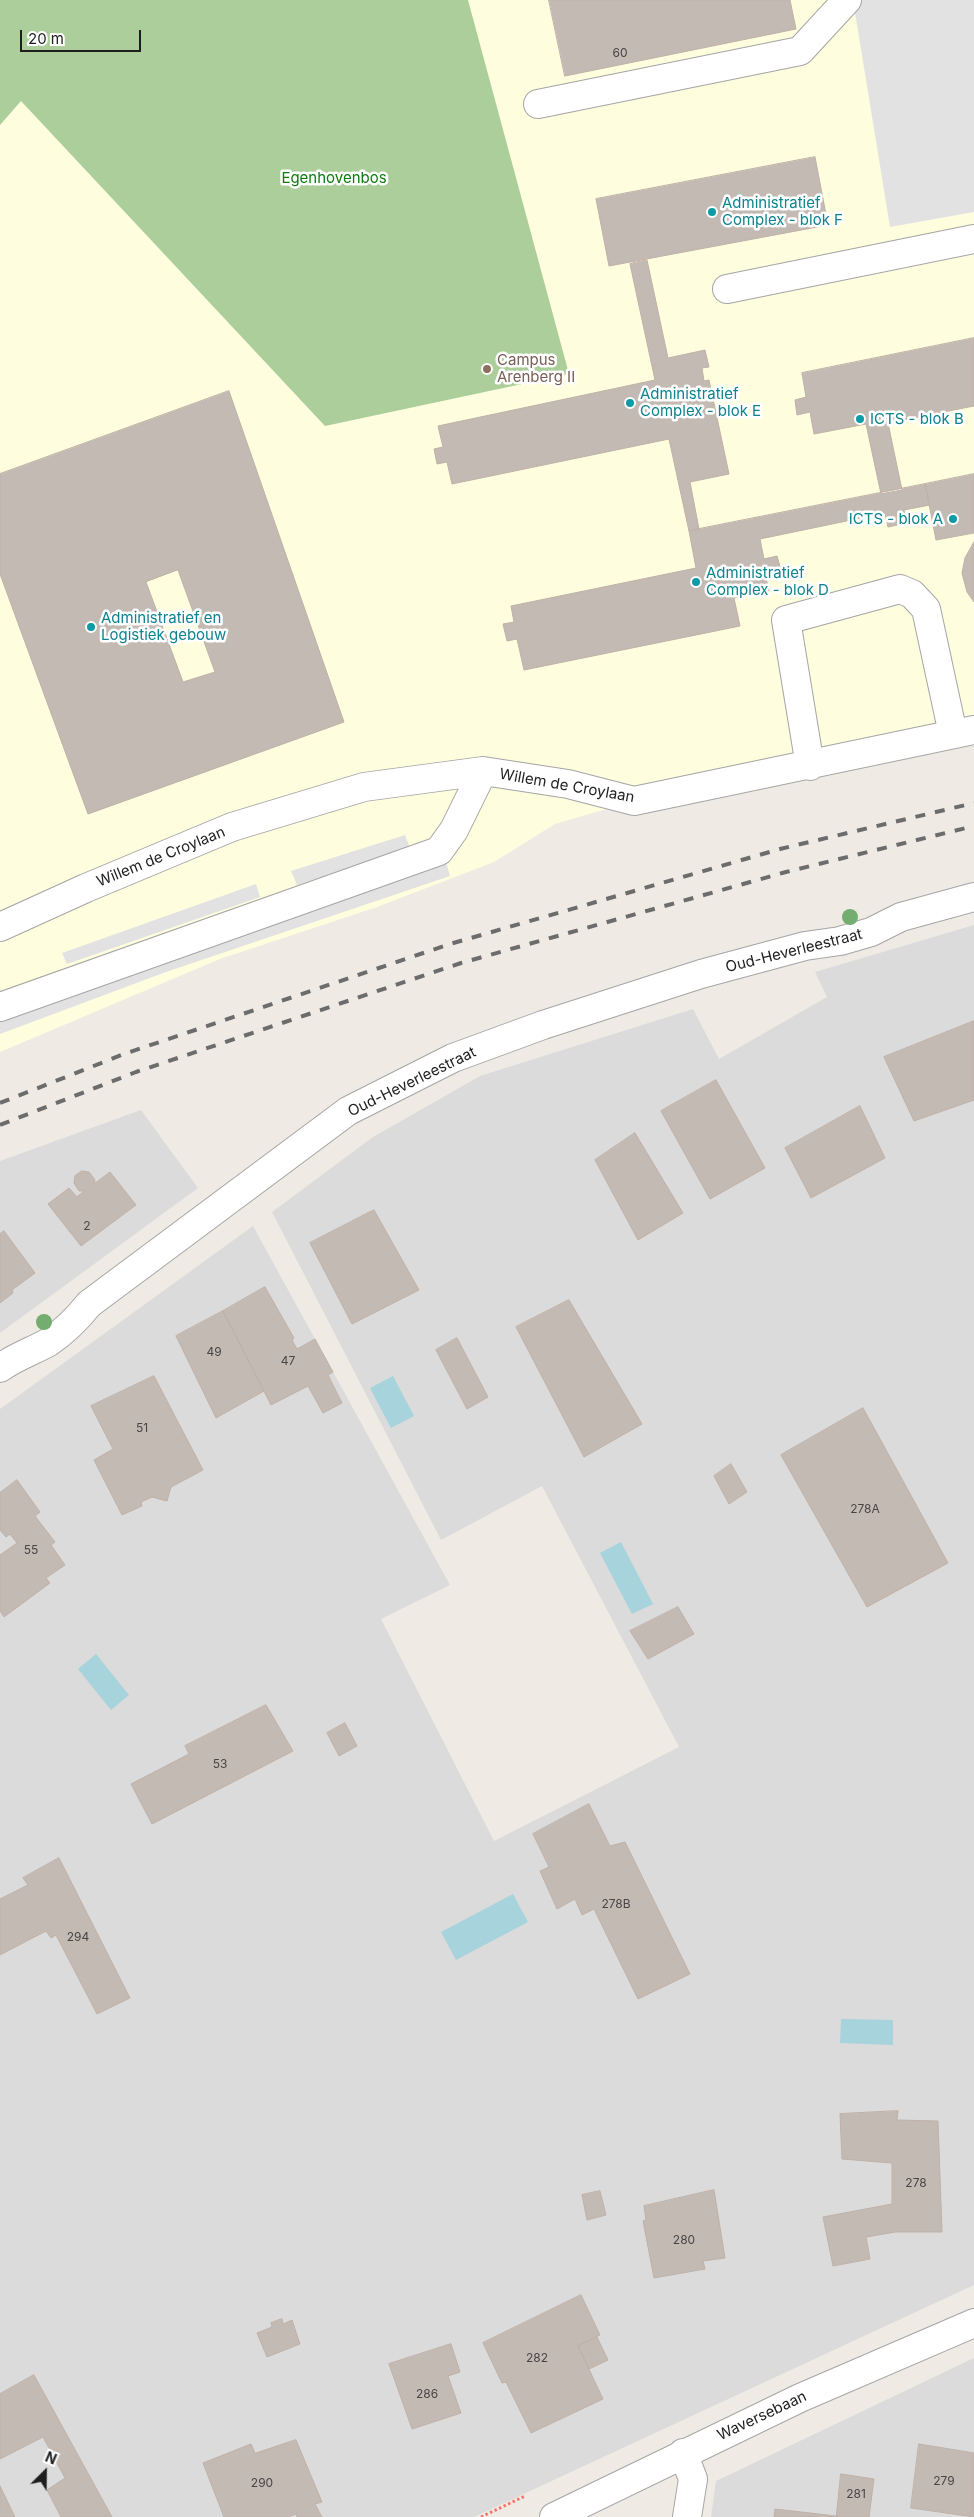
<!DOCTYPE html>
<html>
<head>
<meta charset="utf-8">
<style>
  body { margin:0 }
  #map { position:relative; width:974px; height:2517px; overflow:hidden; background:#efebe4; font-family:Inter,sans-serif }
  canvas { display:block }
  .north { position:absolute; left:20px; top:2447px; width:50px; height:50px; -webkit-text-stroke:4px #fff; paint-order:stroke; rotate:23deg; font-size:14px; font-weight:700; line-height:20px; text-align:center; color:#1e1e1e }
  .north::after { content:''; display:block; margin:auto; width:18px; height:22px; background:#1e1e1e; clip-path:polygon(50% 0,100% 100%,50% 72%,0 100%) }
  .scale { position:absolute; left:20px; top:30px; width:121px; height:22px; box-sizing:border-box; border:2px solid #1e1e1e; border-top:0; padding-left:6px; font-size:15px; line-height:18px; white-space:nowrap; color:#1e1e1e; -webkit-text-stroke:4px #fff; paint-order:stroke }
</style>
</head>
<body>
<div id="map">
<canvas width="974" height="2517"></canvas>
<div class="north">N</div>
<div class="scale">20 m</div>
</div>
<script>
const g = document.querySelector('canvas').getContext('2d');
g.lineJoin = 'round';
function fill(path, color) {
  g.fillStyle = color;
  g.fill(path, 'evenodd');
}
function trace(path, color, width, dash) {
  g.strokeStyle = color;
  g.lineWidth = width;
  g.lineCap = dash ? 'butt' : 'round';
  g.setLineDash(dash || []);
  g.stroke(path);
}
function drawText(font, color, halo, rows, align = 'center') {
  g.font = font + ' Inter,sans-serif';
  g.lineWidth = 5;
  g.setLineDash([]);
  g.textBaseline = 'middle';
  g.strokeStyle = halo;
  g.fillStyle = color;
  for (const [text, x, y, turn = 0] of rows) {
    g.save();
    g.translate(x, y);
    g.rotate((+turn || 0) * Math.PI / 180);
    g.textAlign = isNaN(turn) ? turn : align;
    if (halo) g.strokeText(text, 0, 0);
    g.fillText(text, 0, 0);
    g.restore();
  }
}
const residential = new Path2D(`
  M974,925V2285L474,2517H0V1409L253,1226L450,1585L381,1619L494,1841L679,1747L542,1486L441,1540L272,1212L373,1137L480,1076L693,1009L719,1059L827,997L815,972Z
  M141,1110L198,1188L0,1333V1161Z
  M974,2358V2517H711L716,2481Z`);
const education = new Path2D(`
  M7,0H974V730L634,801L555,824L494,862L377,907L220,959L0,1052V8Z`);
const forest = new Path2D(`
  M0,0H468L569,374L325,426L21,101L0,125Z`);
const parking = new Path2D(`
  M853,0H974V212L890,227Z
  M405,835L410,848L297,885L291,871Z
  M446,862L450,876L166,972L0,1034V1015L300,908Z
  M256,884L260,897L67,964L62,953Z`);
const water = new Path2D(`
  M393,1376L414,1416L391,1428L370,1388Z
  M621,1542L653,1604L632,1614L600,1553Z
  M96,1654L129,1695L111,1710L78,1669Z
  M513,1894L528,1922L456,1960L441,1932Z
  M841,2019L893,2020V2045L840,2043Z`);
const building = new Path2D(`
  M549,0H790L796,29L565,76Z
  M815,157L828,225L609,266L596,199Z
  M647,260L668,358L705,350L709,367L702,368L704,381L709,380L729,474L690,482L699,529L689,531L669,439L452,484L447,462L437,464L434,449L443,447L438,426L655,380L630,264Z
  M974,338V406L888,423L902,490L881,494L866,424L814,434L810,412L797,415L795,400L806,397L802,373Z
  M229,391L344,722L88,814L0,574V474ZM178,570L215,672L183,682L146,582Z
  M974,474V533L936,540L925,484Z
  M925,484L930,505L904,510L906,523L888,527L885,513L760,539L764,559L777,556L781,570L765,573L769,591L734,598L740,626L524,670L517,639L507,641L503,624L514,622L511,606L696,568L689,531Z
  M974,542V602L967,592L962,573L965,558Z
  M974,1021V1100L914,1121L884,1057Z
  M716,1080L765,1168L710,1199L661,1111Z
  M860,1106L885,1158L811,1198L785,1148Z
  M635,1133L683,1213L638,1240L595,1160Z
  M82,1171L89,1172L95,1180L94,1184L110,1172L136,1205L81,1246L48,1204L69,1188L77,1197L84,1191H79L74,1183L75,1176Z
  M374,1210L419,1290L352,1324L310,1243Z
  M4,1231L35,1273L12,1290L13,1293L0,1303V1234Z
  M265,1287L294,1338L292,1340L297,1349L315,1339L333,1372L328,1375L342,1403L323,1413L308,1386L271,1405L223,1311Z
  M569,1300L642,1424L584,1457L516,1327Z
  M223,1311L264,1391L216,1418L176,1336Z
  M457,1338L488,1397L467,1409L436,1350Z
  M154,1376L203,1470L171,1487L167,1501L152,1497L141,1502L142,1506L122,1515L94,1460L113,1449L91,1406Z
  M863,1408L948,1563L867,1607L781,1455Z
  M731,1464L747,1492L729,1504L714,1476Z
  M17,1480L40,1512L35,1516L55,1542L51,1545L65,1565L46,1578L50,1583L4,1617L0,1611V1555L17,1543L10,1534L6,1537L0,1530V1493Z
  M678,1607L694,1634L648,1659L630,1631Z
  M266,1705L293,1751L152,1824L131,1784L189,1754L185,1746Z
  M345,1723L357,1746L339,1756L327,1733Z
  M589,1804L610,1846L625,1842L690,1974L638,1999L594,1909L582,1915L575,1899L557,1909L540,1871L549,1867L533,1834Z
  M59,1858L130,1998L97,2014L56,1935L51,1938L46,1931L0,1955V1899L28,1885L23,1878Z
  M898,2111L897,2120L938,2121L942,2232H895L866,2237L870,2259L833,2266L823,2217L892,2204V2163L842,2159L840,2114Z
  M714,2190L725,2258L703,2261L705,2269L654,2278L643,2221L646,2220L644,2206Z
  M600,2191L606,2215L587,2220L582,2195Z
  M581,2295L600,2335L578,2346L603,2399L531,2433L506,2382L502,2383L483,2343Z
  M282,2319L283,2324L292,2320L300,2344L267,2357L257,2333L272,2327L271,2323Z
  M597,2337L608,2360L589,2369L578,2346Z
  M451,2344L460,2372L448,2376L461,2413L412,2429L389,2364Z
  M34,2375L112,2517H61L47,2490L65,2478L43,2437L0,2459V2394Z
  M296,2440L322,2502L315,2504L322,2517H297L296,2514L288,2517H224L203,2463L251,2444L255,2453Z
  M919,2444L974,2453V2517L911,2508Z
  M841,2474L874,2479L869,2517H774L775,2509L836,2516Z
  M0,2486L15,2517H0Z`);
const path = new Path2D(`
  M481,2517L525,2496`);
const minor = new Path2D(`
  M538,104L800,51L847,0
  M727,289L974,239
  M810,766L786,620L900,589L912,594L926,609L953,734
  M0,927L86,888L232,827L364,787L483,771L568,784L634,801L974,730
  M0,1007L439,851L454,830L483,771
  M0,1368C15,1357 33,1351 49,1342C65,1331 77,1319 89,1304L348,1111L453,1058L543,1025L701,974L805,946L840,941L871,932L901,917L974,897
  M683,2453L693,2479L687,2517
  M554,2517L800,2398L974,2323`);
const rail = new Path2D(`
  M0,1103L124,1054L450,944L780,849L974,803
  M0,1125L136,1072L461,963L786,872L974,826`);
const trees = [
  [850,917],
  [44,1322]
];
const markers = [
  [712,212,5,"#0f9aa8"],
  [487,369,5,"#8d6e63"],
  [630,403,5,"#0f9aa8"],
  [860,419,5,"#0f9aa8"],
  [953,519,5,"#0f9aa8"],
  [696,582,5,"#0f9aa8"],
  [91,627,5,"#0f9aa8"]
];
const numberNames = [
  ["60",620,53],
  ["2",87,1226],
  ["49",214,1352],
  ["47",288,1361],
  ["51",142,1428],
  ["278A",865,1509],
  ["55",31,1550],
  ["53",220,1764],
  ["278B",616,1904],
  ["294",78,1937],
  ["278",916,2183],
  ["280",684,2240],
  ["282",537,2358],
  ["286",427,2394],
  ["279",944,2481],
  ["290",262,2483],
  ["281",856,2494]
];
const parkNames = [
  ["Egenhovenbos",334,178]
];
const cultureNames = [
  ["Administratief",722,203],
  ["Complex - blok F",722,220],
  ["Administratief",640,394],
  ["Complex - blok E",640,411],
  ["ICTS - blok B",870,419],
  ["ICTS - blok A",943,519,"right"],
  ["Administratief",706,573],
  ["Complex - blok D",706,590],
  ["Administratief en",101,618],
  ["Logistiek gebouw",101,635]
];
const educationNames = [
  ["Campus",497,360],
  ["Arenberg II",497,377]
];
const streetNames = [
  ["Willem de Croylaan",567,786,10],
  ["Willem de Croylaan",161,857,-22],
  ["Oud-Heverleestraat",794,951,-14],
  ["Oud-Heverleestraat",412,1082,-26],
  ["Waversebaan",762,2416,-25]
];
fill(residential, '#dcdbdb');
fill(education, '#fefdde');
fill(forest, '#acce9a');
fill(parking, '#e2e2e2');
fill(water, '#a6d3dc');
fill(building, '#c4bab4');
trace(building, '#c0b1a7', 1);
trace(minor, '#a5a5a5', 30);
trace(path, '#f7746d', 3, [2.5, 2.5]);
trace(minor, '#fff', 28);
trace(rail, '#6c6c6c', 4, [10, 10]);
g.fillStyle = '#73ad6f';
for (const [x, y] of trees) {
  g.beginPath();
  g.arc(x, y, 8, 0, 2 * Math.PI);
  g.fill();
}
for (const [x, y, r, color] of markers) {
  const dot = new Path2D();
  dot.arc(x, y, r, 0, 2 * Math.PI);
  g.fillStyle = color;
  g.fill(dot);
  trace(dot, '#fff', 2);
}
drawText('12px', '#484544', null, numberNames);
drawText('15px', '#0e7b10', '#fff', parkNames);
drawText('15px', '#0d838f', '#fff', cultureNames, 'left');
drawText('15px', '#785e54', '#fff', educationNames, 'left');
drawText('15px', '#1e1e1e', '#fff', streetNames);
</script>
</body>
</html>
